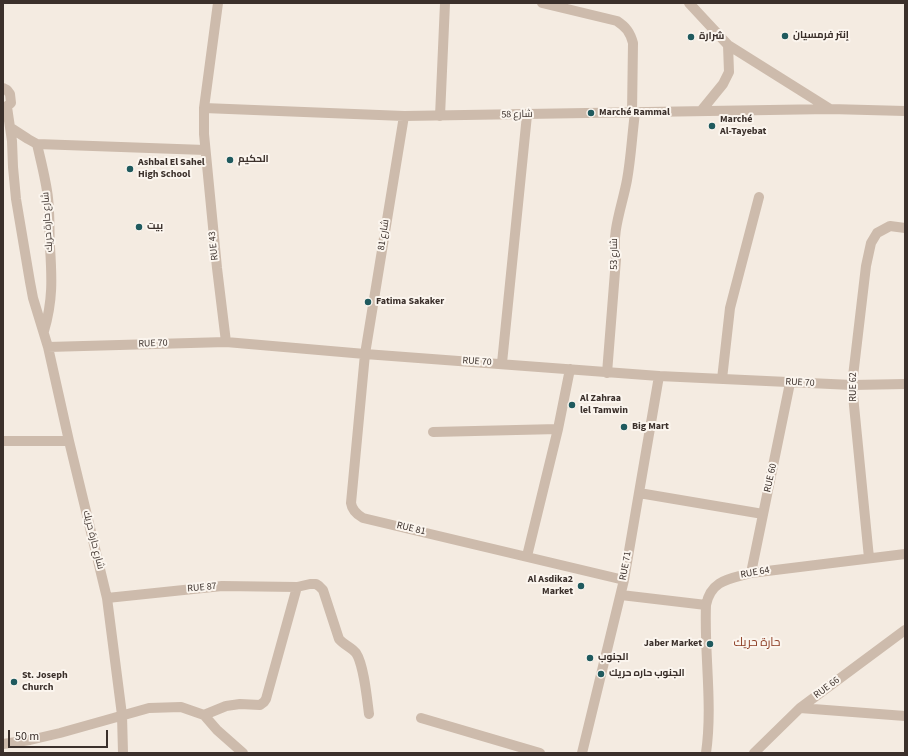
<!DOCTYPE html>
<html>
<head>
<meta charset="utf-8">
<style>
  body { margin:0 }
  #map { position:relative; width:908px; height:756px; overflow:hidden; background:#f4ebe1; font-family:"Source Sans 3",sans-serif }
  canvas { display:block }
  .frame { position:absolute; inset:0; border:4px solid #3b302b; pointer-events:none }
  .scale { position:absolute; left:8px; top:730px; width:100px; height:18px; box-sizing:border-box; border:2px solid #3b302b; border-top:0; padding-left:5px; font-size:12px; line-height:14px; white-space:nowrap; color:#3b302b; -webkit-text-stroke:3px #fbf5ee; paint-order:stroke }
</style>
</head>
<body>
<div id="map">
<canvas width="908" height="756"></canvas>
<div class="frame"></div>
<div class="scale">50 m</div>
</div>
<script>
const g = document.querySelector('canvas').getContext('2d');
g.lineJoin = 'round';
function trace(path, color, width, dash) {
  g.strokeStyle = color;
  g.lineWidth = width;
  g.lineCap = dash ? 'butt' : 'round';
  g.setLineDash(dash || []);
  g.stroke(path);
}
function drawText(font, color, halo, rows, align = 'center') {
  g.font = font + ' "Source Sans 3",Cairo,sans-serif';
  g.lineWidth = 4;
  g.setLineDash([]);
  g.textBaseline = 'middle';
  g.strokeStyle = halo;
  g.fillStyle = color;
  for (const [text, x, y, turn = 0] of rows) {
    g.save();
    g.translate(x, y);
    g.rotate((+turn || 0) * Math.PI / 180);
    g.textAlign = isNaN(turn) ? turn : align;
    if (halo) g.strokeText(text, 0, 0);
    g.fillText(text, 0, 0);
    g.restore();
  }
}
const minor = new Path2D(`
  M218,3L204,108V134L217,268L226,342
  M542,3L617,21C626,27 630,32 633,43L632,113
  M689,3L728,45L830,109
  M3,88L7,90L10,94L11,103L3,109
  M7,107L12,141L13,167L16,199L30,282L33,298L48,347L69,441L107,598L122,715L123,753
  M204,108L404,116L830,109L905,111
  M701,111L723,84L729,72L728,45
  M404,116L365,354L351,503C352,510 356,514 363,518L624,580
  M440,116L445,3
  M11,128L28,139L37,144C41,162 46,180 48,198C50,214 49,230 50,247C52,278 53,301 44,331
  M37,144L205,150
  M48,347L226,342L365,354L659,376L852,385L905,384
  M502,363L527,115
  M607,373L616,259C611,232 622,207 627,180C631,158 632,135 635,113
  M722,379L730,308L759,197
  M433,432L558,429
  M3,441H69
  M639,493L763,514
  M527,556L558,429L570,369
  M869,558L852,385L866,266L871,243L877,233L890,226L905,228
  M751,573L790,383
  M621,595L706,605C711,580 729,579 751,573L905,554
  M107,598L222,586L297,587L310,584H316L319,586L323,590L339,639C344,645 351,647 356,653C364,665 367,699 369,714
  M800,708L905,716
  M204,715L226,706L240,704L260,705L264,702L266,699L297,587
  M421,718L540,753
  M3,744L30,740L60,733L149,708L181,707L204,715L217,730L243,753
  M582,753L624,580L659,376
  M706,753C713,704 704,654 706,605
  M754,753L800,708L905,630`);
const markers = [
  [785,36,4,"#1f5a5e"],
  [691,37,4,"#1f5a5e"],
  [591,113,4,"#1f5a5e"],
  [712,126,4,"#1f5a5e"],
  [230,160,4,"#1f5a5e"],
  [130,169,4,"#1f5a5e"],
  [139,227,4,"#1f5a5e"],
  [368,302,4,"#1f5a5e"],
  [572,405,4,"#1f5a5e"],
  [624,427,4,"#1f5a5e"],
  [581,586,4,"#1f5a5e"],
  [710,644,4,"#1f5a5e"],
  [590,658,4,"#1f5a5e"],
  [601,674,4,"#1f5a5e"],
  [14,682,4,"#1f5a5e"]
];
const poiNames = [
  ["إنتر فرمسيان",793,36],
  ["شرارة",699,37],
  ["Marché Rammal",599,113],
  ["Marché",720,120],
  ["Al-Tayebat",720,132],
  ["الحكيم",238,160],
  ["Ashbal El Sahel",138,163],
  ["High School",138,175],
  ["بيت",147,227],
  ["Fatima Sakaker",376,302],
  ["Al Zahraa",580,399],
  ["lel Tamwin",580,411],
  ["Big Mart",632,427],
  ["Al Asdika2",573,580,"right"],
  ["Market",573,592,"right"],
  ["Jaber Market",702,644,"right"],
  ["الجنوب",598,658],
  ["الجنوب حاره حريك",609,674],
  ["St. Joseph",22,676],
  ["Church",22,688]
];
const streetNames = [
  ["شارع 58",517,115,-1],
  ["شارع حارة حريك",48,222,-94],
  ["شارع 81",384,235,-81],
  ["RUE 43",214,246,-96],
  ["شارع 53",615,254,-90],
  ["RUE 70",153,344,-2],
  ["RUE 70",477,362,4],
  ["RUE 70",800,383,3],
  ["RUE 62",854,387,-90],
  ["RUE 60",771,478,-78],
  ["RUE 81",411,529,13],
  ["شارع حارة حريك",93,540,76],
  ["RUE 71",626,566,-80],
  ["RUE 64",755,573,-10],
  ["RUE 87",202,588,-5],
  ["RUE 66",827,688,-37]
];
const quarterNames = [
  ["حارة حريك",757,643]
];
trace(minor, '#cdbbac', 10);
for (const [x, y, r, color] of markers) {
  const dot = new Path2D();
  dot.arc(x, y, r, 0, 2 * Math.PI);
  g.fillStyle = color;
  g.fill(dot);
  trace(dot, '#fbf5ee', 1.5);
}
drawText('bold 10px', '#3b302b', '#fbf5ee', poiNames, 'left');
drawText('10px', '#3b302b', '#fbf5ee', streetNames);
drawText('12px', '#8c3b22', '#fbf5ee', quarterNames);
</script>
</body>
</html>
